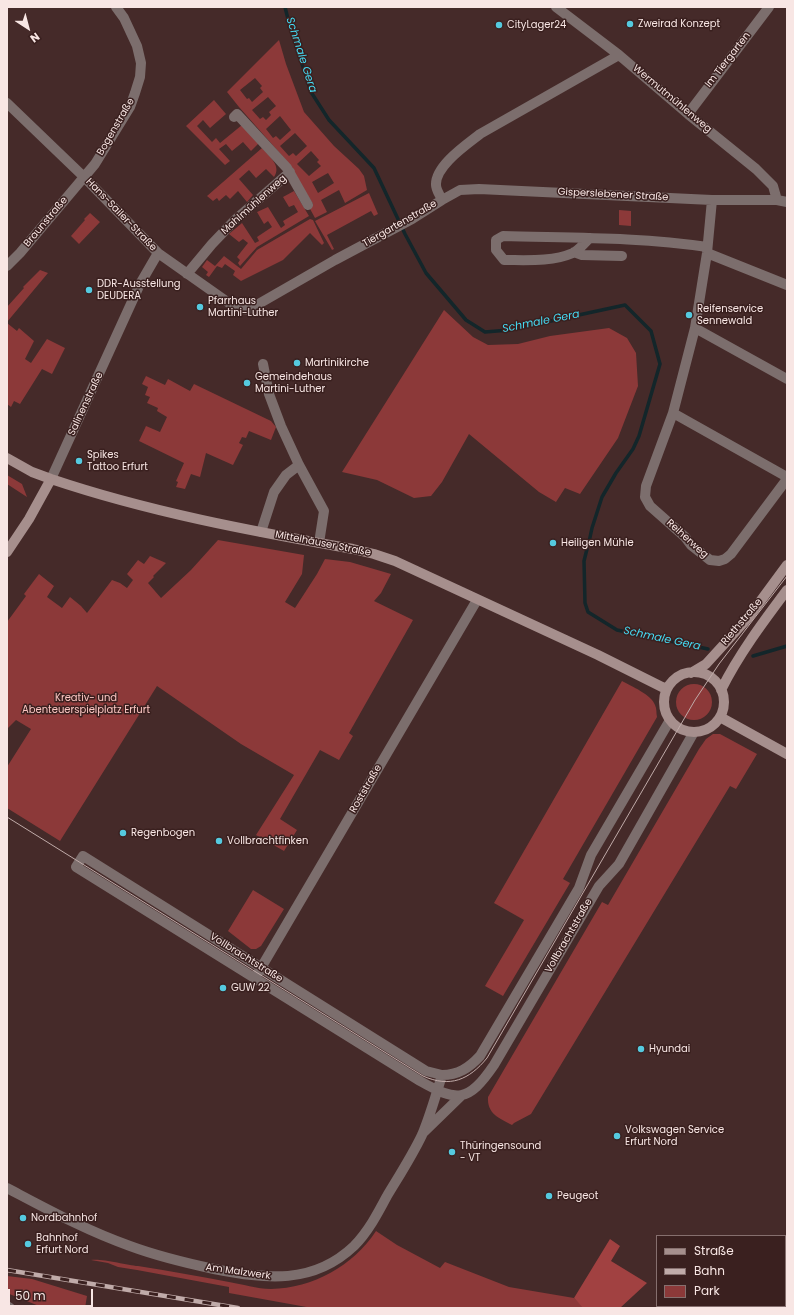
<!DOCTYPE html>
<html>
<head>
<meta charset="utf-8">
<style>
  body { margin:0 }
  #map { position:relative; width:794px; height:1315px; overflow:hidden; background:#452a29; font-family:Poppins,sans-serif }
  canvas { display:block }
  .frame { position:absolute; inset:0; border:8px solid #f8e6e4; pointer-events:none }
  .legend { position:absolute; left:656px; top:1235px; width:130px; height:72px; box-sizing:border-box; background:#3a201f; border:1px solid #866f6e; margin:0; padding:5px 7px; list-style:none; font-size:12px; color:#f8e6e4 }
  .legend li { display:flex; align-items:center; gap:8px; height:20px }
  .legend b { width:20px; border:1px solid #866f6e }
  .north { position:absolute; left:8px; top:8px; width:40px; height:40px; -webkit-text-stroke:3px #3a201f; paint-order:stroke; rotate:144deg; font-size:11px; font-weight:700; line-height:16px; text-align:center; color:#f8e6e4 }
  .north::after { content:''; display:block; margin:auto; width:14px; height:18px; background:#f8e6e4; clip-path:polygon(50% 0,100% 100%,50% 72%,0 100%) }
  .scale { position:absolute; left:8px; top:1289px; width:85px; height:18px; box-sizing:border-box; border:2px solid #f8e6e4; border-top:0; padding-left:5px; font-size:12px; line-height:14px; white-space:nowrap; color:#f8e6e4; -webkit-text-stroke:3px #3a201f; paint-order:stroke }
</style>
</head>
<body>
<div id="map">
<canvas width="794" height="1315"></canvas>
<div class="frame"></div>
<ul class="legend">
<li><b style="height:5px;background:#a68f8d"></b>Straße</li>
<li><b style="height:5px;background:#c0aba9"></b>Bahn</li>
<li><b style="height:11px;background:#8c3939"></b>Park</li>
</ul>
<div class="north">N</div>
<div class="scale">50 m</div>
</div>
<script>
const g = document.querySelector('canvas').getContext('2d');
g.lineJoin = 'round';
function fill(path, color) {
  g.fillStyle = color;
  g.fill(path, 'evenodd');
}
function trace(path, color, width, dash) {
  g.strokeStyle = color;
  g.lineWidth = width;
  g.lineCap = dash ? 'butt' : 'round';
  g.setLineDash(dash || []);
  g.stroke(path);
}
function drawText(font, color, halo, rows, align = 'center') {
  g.font = font + ' Poppins,sans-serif';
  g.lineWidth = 3;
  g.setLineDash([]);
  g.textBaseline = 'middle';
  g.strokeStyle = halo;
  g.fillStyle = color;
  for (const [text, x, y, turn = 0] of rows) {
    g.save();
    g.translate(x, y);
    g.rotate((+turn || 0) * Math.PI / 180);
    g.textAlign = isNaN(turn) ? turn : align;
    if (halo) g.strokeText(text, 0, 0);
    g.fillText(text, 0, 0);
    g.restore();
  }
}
const green = new Path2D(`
  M279,40L286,64L304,112L334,146L359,169L364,176L367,190L345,203L339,190L321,200L327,212L315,218L309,207L313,204L285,159L239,107L227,92ZM255,78L262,86L260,88L263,92L252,102L249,98L247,99L240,90ZM268,97L276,106L269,112L271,115L266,120L263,117L260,119L252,110ZM280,116L291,130L280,140L276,136L273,138L266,129ZM295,133L307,146L296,156L293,153L289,156L280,146ZM311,151L319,160L317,162L321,166L309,176L297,164ZM328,173L334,183L318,193L312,182Z
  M214,100L226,114L210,128L203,120L197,126L212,142L216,138L220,143L242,125L259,143L251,151L243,142L232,151L226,144L219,149L230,161L225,165L186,126Z
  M262,148C269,156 282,166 274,177L266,169L256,178L249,170L239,179L253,195L247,202L238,191L230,199L226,195L219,201L217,198L213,201L207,196Z
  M294,191L309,216L257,247L240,266L238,263L240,260L237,257L248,243L243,239L239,242L229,234L242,223L255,243L259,241L257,237L272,227L268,221L264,224L257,212L268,207L281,228L285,225L283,221L298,212L294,205L289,207L283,197Z
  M369,193L378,214L374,216L371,211L327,235L334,249L332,250L315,221Z
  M619,210L631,211V226L619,225Z
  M90,213L100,222L79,244L71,236L85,220L84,219Z
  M310,219L313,220L324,243L322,245L310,233L283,260L241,281L233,275L235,271L225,264L222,268L217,266L209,277L206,275L208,272L202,267L207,260L215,266L224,256L241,269L257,250Z
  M40,270L48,273L7,322V307L24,288L23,287Z
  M444,310L473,337L488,345L518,344L550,336L609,328L627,338L636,353L638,386L618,438L580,494L565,488L556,502L539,492L469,434L442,482L431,496L414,498L377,480L342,472Z
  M7,323L17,331L19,328L34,341L25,359L31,363L47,339L65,348L52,374L42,369L20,404L14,401L11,407L7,404Z
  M146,376L165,385L168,379L190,391L194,384L271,421L276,427L271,440L249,431L246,438L242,437L239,443L243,445L233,465L206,453L200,477L191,474L185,489L176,487L178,482L176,481L184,463L139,441L146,426L160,432L167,417L157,411L158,408L147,403L150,397L145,395L148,387L142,384Z
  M7,475L22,484L27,497L7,484Z
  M218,540L304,555L302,574L285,602L295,608L317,574L325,559L350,562L391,574L381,593L374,601L413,620L349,733L353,736L339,760L320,750L280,819L297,830L284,851L256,835L294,775L241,744L157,686L60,841L7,808V767L31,729L16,720L8,728L7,727V622L26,596L24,594L39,574L54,586L47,597L62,608L70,597L81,606L87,613L112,580L120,583L127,588L133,580L127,574L138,560L144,564L150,556L166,563L153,576L154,577L148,583L161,598L191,570Z
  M622,681C631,686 652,695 655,705C657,709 656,713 657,717L563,879L570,883L503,996L485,986L524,920L494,903Z
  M676 702a18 18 0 1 1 36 0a18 18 0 1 1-36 0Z
  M713,734H720L757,754L736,789L730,786L531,1114L514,1123L512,1125C499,1118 487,1114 488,1097L602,902L608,905L699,749L706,739Z
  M253,890L284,909L261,946L256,949H251L228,931Z
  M376,1231L397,1245L440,1268L445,1262L509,1287L574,1298L584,1308H312L229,1293V1287L137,1270L118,1267L108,1263L91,1260C100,1258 127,1265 138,1266C169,1271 199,1276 229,1282C242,1284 257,1289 271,1289C313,1288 353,1266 376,1231Z
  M7,1276L32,1279L87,1296L85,1308H46L39,1306L7,1293Z`);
const forest = new Path2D(`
  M610,1239L620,1246L611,1261L647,1283L620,1308H583L574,1298Z`);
const stream = new Path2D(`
  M285,7L289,23L311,92L329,120L374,168L405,234L426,273L466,320L485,332L509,330L625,305L651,331L660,364L639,436L633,449L616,473L602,497L592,528L589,542
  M587,549L584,561L585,603L588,612L617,630L708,649
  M753,656L787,646`);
const street = new Path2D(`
  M556,7L619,55L688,114L756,169L773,186L777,200
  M7,103L84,177L158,253L236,308L248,310L335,260L412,219L442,200L460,190L479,189L712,200H777L787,202
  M688,114L769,7
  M234,117L237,114L287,168L308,205
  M442,200C440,195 436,190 436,185C435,166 466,145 480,134L619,55
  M712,200L707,253L695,328L673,413L646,486L645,497L650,506L685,537L691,545L710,560L719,561L725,559L731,554L787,479
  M590,238C584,243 579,250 573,253C552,262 526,260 504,260L496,250V240L503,236C571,238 640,237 707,247
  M574,252L582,255L622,256
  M707,253L787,285
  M7,266L20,253L95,164L130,107L135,93L140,77L141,63L137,46L124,18L116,7
  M187,274L212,244L235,220L290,172
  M695,328L787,379
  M263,364L269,394L281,426L299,465L324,511L319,543
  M673,413L787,477
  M51,479L140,284L158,253
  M261,532L274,492L286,475L299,465
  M258,973L477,600
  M442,1075L426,1071L83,856L76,867L420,1081C457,1102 468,1103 494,1065L599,886L619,864L694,732
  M424,1132L461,1096
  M7,1188C47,1209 87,1231 130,1246C157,1256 186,1263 214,1269C266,1279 313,1285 354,1246C368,1232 378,1213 387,1196C399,1176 412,1156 422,1135C430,1116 436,1095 442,1075C458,1075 469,1068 480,1056L579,888L591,855L670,720
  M7,1306L10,1308`);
const secondary = new Path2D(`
  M7,458L32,472L51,479C149,512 251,531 353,549L374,554L395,561L598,655L662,687L667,689
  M7,552L29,519L51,479
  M664 702a30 30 0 1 1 60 0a30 30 0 1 1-60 0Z
  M691,673L706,664L748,618L787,565
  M721,690C739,654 763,622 787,590
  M720,717L787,754`);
const tram = new Path2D(`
  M7,817L423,1076C450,1088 469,1080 487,1058L695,700L719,664L787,576`);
const rail = new Path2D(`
  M7,1270L238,1308`);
const markers = [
  [630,24,4,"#55cadf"],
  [499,25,4,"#55cadf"],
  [89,290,4,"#55cadf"],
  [200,307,4,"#55cadf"],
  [689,315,4,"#55cadf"],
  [297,363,4,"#55cadf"],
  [247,383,4,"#55cadf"],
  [79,461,4,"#55cadf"],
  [553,543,4,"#55cadf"],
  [123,833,4,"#55cadf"],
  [219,841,4,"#55cadf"],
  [223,988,4,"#55cadf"],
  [641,1049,4,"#55cadf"],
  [617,1136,4,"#55cadf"],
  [452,1152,4,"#55cadf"],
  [549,1196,4,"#55cadf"],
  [23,1218,4,"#55cadf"],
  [28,1244,4,"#55cadf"]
];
const poiNames = [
  ["Zweirad Konzept",638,24],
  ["CityLager24",507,25],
  ["DDR-Ausstellung",97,284],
  ["DEUDERA",97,296],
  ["Pfarrhaus",208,301],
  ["Martini-Luther",208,313],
  ["Reifenservice",697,309],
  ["Sennewald",697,321],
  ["Martinikirche",305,363],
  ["Gemeindehaus",255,377],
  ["Martini-Luther",255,389],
  ["Spikes",87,455],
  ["Tattoo Erfurt",87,467],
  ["Heiligen Mühle",561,543],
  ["Regenbogen",131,833],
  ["Vollbrachtfinken",227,841],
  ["GUW 22",231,988],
  ["Hyundai",649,1049],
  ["Volkswagen Service",625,1130],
  ["Erfurt Nord",625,1142],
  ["Thüringensound",460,1146],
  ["- VT",460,1158],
  ["Peugeot",557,1196],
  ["Nordbahnhof",31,1218],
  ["Bahnhof",36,1238],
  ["Erfurt Nord",36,1250]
];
const streetNames = [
  ["Im Tiergarten",728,60,-52],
  ["Wermutmühlenweg",672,99,40],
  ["Bogenstraße",116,127,-60],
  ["Gisperslebener Straße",613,195,3],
  ["Mahlmühlenweg",254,205,-42],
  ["Hans-Sailer-Straße",121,215,46],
  ["Braunstraße",46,222,-50],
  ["Tiergartenstraße",400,224,-30],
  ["Salinenstraße",86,404,-65],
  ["Reiherweg",687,539,42],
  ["Mittelhäuser Straße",323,544,11],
  ["Riethstraße",742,622,-50],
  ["Roststraße",366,789,-60],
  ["Vollbrachtstraße",569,936,-60],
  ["Vollbrachtstraße",246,958,32],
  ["Am Malzwerk",238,1272,8]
];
const parkNames = [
  ["Kreativ- und",86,698],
  ["Abenteuerspielplatz Erfurt",86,710]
];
const waterNames = [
  ["Schmale Gera",301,55,72],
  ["Schmale Gera",541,322,-11],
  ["Schmale Gera",662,639,12]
];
fill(green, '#8c3939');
fill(forest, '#a14141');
trace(stream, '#13262a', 3.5);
trace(street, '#7c6e6d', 10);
trace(secondary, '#a68f8d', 10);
trace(tram, '#c0aba9', 1);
trace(rail, '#c0aba9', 4.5);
trace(rail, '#3a201f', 3, [9]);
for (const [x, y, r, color] of markers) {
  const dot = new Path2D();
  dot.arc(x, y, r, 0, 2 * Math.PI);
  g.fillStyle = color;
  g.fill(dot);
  trace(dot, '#3a201f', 1.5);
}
drawText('10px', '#f8e6e4', '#3a201f', poiNames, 'left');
drawText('10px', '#f8e6e4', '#3a201f', streetNames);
drawText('10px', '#fcc6c2', '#3a201f', parkNames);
drawText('italic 11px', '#45dbf4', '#3a201f', waterNames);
</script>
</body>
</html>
